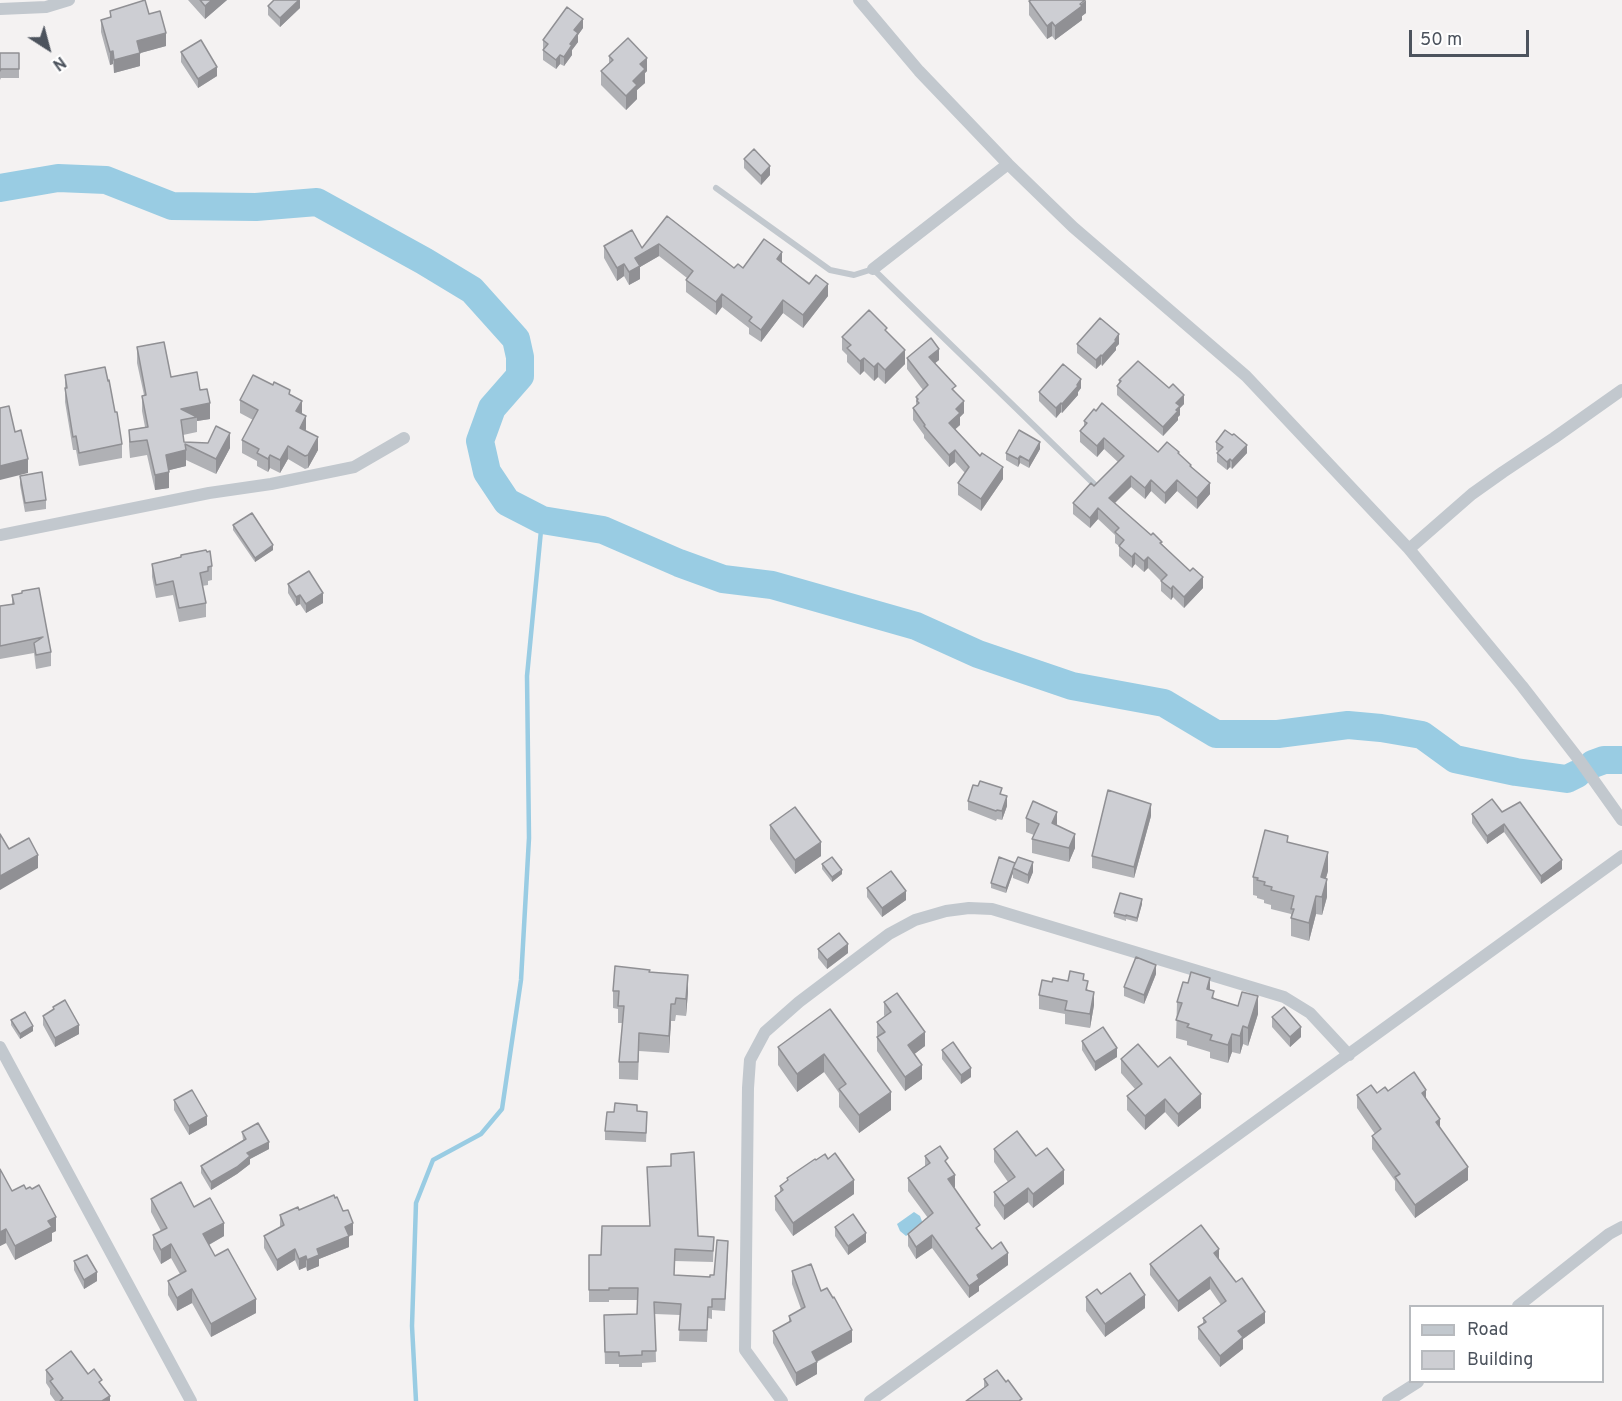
<!DOCTYPE html>
<html>
<head>
<meta charset="utf-8">
<style>
  body { margin:0 }
  #map { position:relative; width:1622px; height:1401px; overflow:hidden; background:#f4f2f2; font-family:Overpass,sans-serif }
  canvas { display:block }
  .legend { position:absolute; left:1409px; top:1305px; width:195px; height:78px; box-sizing:border-box; background:#fff; border:2px solid #b7babe; margin:0; padding:8px 10px; list-style:none; font-size:18px; color:#4c535d }
  .legend li { display:flex; align-items:center; gap:12px; height:30px }
  .legend b { width:30px; border:2px solid #b7babe }
  .north { position:absolute; left:18px; top:18px; width:60px; height:60px; -webkit-text-stroke:4px #fff; paint-order:stroke; rotate:144deg; font-size:16px; font-weight:700; line-height:24px; text-align:center; color:#4c535d }
  .north::after { content:''; display:block; margin:auto; width:21px; height:27px; background:#4c535d; clip-path:polygon(50% 0,100% 100%,50% 72%,0 100%) }
  .scale { position:absolute; left:1409px; top:30px; width:120px; height:27px; box-sizing:border-box; border:3px solid #4c535d; border-top:0; padding-left:8px; font-size:18px; line-height:21px; white-space:nowrap; color:#4c535d; -webkit-text-stroke:4px #fff; paint-order:stroke }
</style>
</head>
<body>
<div id="map">
<canvas width="1622" height="1401"></canvas>
<ul class="legend">
<li><b style="height:8px;background:#c2c8ce"></b>Road</li>
<li><b style="height:16px;background:#cdced3"></b>Building</li>
</ul>
<div class="north">N</div>
<div class="scale">50 m</div>
</div>
<script>
const g = document.querySelector('canvas').getContext('2d');
g.lineJoin = 'round';
function fill(path, color) {
  g.fillStyle = color;
  g.fill(path, 'evenodd');
}
function trace(path, color, width, dash) {
  g.strokeStyle = color;
  g.lineWidth = width;
  g.lineCap = dash ? 'butt' : 'round';
  g.setLineDash(dash || []);
  g.stroke(path);
}
const water = new Path2D(`
  M914,1212L920,1216L923,1224L906,1236L900,1231L897,1224Z`);
const stream = new Path2D(`
  M416,1401L412,1326L416,1203L433,1160L481,1134L502,1109L521,980L529,838L527,676L542,520`);
const river = new Path2D(`
  M0,188L58,178L106,180L172,206L256,207L317,202L424,261L472,290L516,339L520,357V376L492,408L480,441L487,472L507,502L542,520L603,530L679,563L723,579L772,585L916,626L978,654L1072,686L1164,703L1216,734H1278L1348,725L1381,728L1422,735L1455,759L1516,772L1567,779L1577,774
  M1593,764L1604,760H1622`);
const lane = new Path2D(`
  M716,188L830,270L854,275L873,269L1095,485`);
const street = new Path2D(`
  M859,0L919,71L1008,164L1073,227L1246,376L1409,549L1522,686L1580,761L1622,820
  M0,9L46,7L69,0
  M873,269L1008,164
  M0,535L209,493L271,484L354,467L404,438
  M1409,549L1472,494L1503,472L1554,438L1622,390
  M0,1047L191,1401
  M1518,1306L1609,1234L1622,1227
  M782,1401L745,1350L748,1088L750,1060L765,1032L799,1002L889,934L915,920L946,911L969,908L992,909L1284,997L1310,1013L1349,1055
  M870,1401L1622,856
  M1388,1401L1418,1382`);
const wall = new Path2D(`
  M188,0H227L205,19Z
  M300,0V8L280,27L268,15V6Z
  M1029,1L1086,13L1082,16V20L1055,40L1052,36L1047,39L1029,15Z
  M110,11L166,46L140,53V66L114,73L113,64L110,65L101,32V20L110,17Z
  M583,28L578,35V42L572,50V55L564,66L560,64L556,69L543,60V40Z
  M181,52L217,76L198,88L181,62Z
  M0,53H19V78H1L0,80Z
  M609,56L647,71L645,73V83L637,90V99L626,110L601,85V71L609,63Z
  M744,159L770,175L761,185L744,168Z
  M667,216L734,268L782,263L828,296L803,328L783,313L761,342L749,334V328L722,307L716,315L686,292V280L687,278L659,256L640,267V279L629,285L624,276L617,281L604,258V246L642,248Z
  M887,333L905,364L885,384L878,377L874,381L864,371L860,375L847,362V355L842,350V337Z
  M1077,344H1119L1116,347V350L1102,366L1101,364L1096,369L1077,353Z
  M137,347L171,377L200,390L210,419L197,421V432L183,435L184,442L230,448L216,474L186,460V466L169,470V488L155,490L147,455L130,458L129,446V430L145,427L142,411V396L144,395L137,363Z
  M907,358L939,360L935,363L956,393L964,413L960,417V425L955,429L1003,479L981,511L958,495V483L965,473L955,462L949,467L924,438V435L913,420V408L916,405V397L923,390L907,369Z
  M65,375L122,444V458L79,466L76,450H73L65,402Z
  M1119,380L1184,404L1180,408V415L1178,417V420L1163,436L1117,395V386L1119,383Z
  M1081,388L1078,392V395L1062,413L1061,412L1056,418L1039,401V392Z
  M290,394L302,414L306,429V431L318,450L308,468L305,469L288,459L280,473L270,468L268,472L257,466V461L242,453V440L253,420L240,413V400Z
  M1084,421L1158,452L1179,454L1191,466L1210,494L1197,509L1177,491L1165,504L1151,491L1145,499L1131,487L1114,503L1162,544L1203,588L1184,608L1173,597L1171,600L1161,591V581L1148,568L1144,572L1135,564L1132,568L1119,556V546L1115,543V535L1098,519L1090,528L1073,514V503L1094,486L1118,462L1104,449L1097,457L1080,442V431L1084,426Z
  M1216,442L1247,453L1232,469L1230,467L1227,470L1217,462V453L1219,452L1216,450Z
  M1040,449L1029,468L1020,463L1018,467L1006,460V453Z
  M20,476L46,500V509L25,512L20,485Z
  M233,525L273,550L255,562L233,530Z
  M207,552L212,566V580L208,581V585L202,586L206,603V617L179,622L173,595L156,598L152,577V564Z
  M288,584L323,603L306,613L300,604L296,606L288,593Z
  M12,595L51,652V666L36,669L34,653L0,659V606L12,604Z
  M1002,795L1007,806L1002,820L997,819L996,821L968,810V801Z
  M1502,812L1562,869L1541,884L1504,832L1487,844L1472,823V814Z
  M1151,816L1134,878L1092,868V856Z
  M1026,818L1057,826L1075,848L1069,862L1032,853V839L1034,835L1026,832Z
  M770,825L821,856L795,874L770,839Z
  M1288,842L1328,871L1326,878L1327,897L1322,915L1316,914L1309,941L1291,936V914L1271,909V905L1264,903V900L1257,898V896L1253,895V877Z
  M999,857L1033,872L1028,884L1013,878V873L1006,893L991,888V883Z
  M822,864L842,874L832,882L822,869Z
  M867,888L906,900L882,917L867,897Z
  M1142,904L1137,922L1126,919V921L1114,917V913Z
  M818,949L848,953L827,969L818,958Z
  M650,972L688,992L686,1016L676,1015L675,1021H671L669,1053L639,1051L638,1080L619,1079V1062L623,1023H618V1009L613,1008V991Z
  M1156,974L1144,1004L1124,996V987Z
  M1084,981L1094,1005L1090,1028L1065,1024V1014L1039,1009V995L1052,982Z
  M1210,990L1214,998L1258,1014L1248,1046L1243,1044L1240,1054L1232,1052L1228,1063L1210,1058V1052L1187,1045V1041L1176,1038L1177,1002Z
  M884,1002L925,1046L914,1054L922,1079L905,1091L877,1051V1037H878L877,1035V1022L885,1017L884,1015Z
  M53,1007L79,1034L55,1047L43,1025V1016L53,1010Z
  M830,1009L891,1110L859,1133L839,1107V1093L824,1072L797,1092L778,1065V1047Z
  M1272,1017L1301,1037L1290,1047L1272,1027Z
  M11,1020L33,1031L20,1039L11,1025Z
  M1082,1041L1117,1057L1095,1071L1082,1050Z
  M942,1050L971,1077L961,1084L942,1059Z
  M1121,1059L1158,1067L1201,1108L1178,1127L1165,1112L1145,1130L1127,1110V1096L1135,1089L1121,1073Z
  M1388,1091L1426,1099L1440,1128L1468,1180L1415,1218L1395,1190V1181L1372,1149V1136L1375,1134L1357,1108V1095Z
  M174,1100L207,1125L189,1135L174,1110Z
  M637,1111L647,1121L646,1142L605,1140V1131L614,1112Z
  M242,1132L269,1149L250,1159V1164L237,1174L211,1190L201,1173V1166L243,1140Z
  M994,1149L1036,1156L1064,1184L1033,1208L1028,1202L1004,1220L994,1206V1192L1008,1182L994,1162Z
  M925,1156L948,1165L955,1187L954,1188L980,1233L992,1249L1008,1265L979,1286V1291L969,1298L932,1248L916,1259L908,1246V1234L928,1218L908,1191V1178L925,1166Z
  M828,1159L854,1194L793,1236L775,1210V1196L780,1193V1186L787,1181V1178L816,1160Z
  M647,1167L698,1236L714,1237L713,1262L675,1261L674,1275L710,1277L714,1275L728,1253L725,1311L712,1310V1319L708,1318L707,1342L679,1341L680,1315L655,1314L656,1362L642,1363V1367H619V1364H605L604,1327L637,1314V1300H609V1302H589V1255H601L650,1226Z
  M0,1169L12,1191L56,1231L52,1233V1241L15,1260L6,1243L0,1246Z
  M151,1199L194,1207L224,1236L209,1245L215,1256L256,1313L211,1337L192,1303L177,1311L168,1295V1281L180,1274L171,1258L161,1264L153,1249V1235L161,1231L151,1212Z
  M299,1210L353,1235L349,1236V1247L319,1259V1266L307,1271L306,1267L299,1270L295,1260L277,1271L264,1248V1236L280,1227V1215Z
  M835,1227L866,1242L848,1255L835,1236Z
  M1219,1260L1265,1323L1243,1339V1349L1220,1367L1198,1339V1327L1203,1324V1318L1221,1305L1210,1289L1178,1312L1150,1275V1264Z
  M74,1261L97,1281L84,1289L74,1270Z
  M792,1271L821,1291L852,1342L817,1362V1374L796,1386L773,1343V1331L789,1322V1316L801,1309L792,1284Z
  M1101,1294L1145,1308L1105,1337L1086,1311V1297Z
  M46,1370L88,1374L102,1386L110,1401H55L50,1394V1389L46,1383Z
  M984,1379L1022,1401L984,1388Z`);
const shadedWall = new Path2D(`
  M212,0H227L205,19V6Z
  M299,0H300V8L280,27V18Z
  M1086,0V13L1082,16V20L1055,40V26Z
  M583,19V28L578,35V42L572,50V55L564,66V57L570,44L574,30Z
  M1052,22V36L1047,39V26Z
  M166,33V46L137,54V41Z
  M113,51V64L110,65V52Z
  M140,53V66L114,73V60Z
  M560,55V64L556,69V60Z
  M647,58V71L645,73V83L637,90V99L626,110V96L640,64Z
  M217,67V76L198,88V79Z
  M770,166V175L761,185V176Z
  M659,244V256L640,267V279L629,285V272L635,258Z
  M782,252V265L777,259Z
  M624,264V276L617,281V268Z
  M828,284V296L803,328V315Z
  M722,294V307L716,315V302Z
  M783,300V313L761,342V330Z
  M1119,334V344L1116,347V350L1102,366V356Z
  M939,349V360L929,368V357Z
  M905,350V364L885,384V370Z
  M1101,355V364L1096,369V360Z
  M864,358V371L860,375V361Z
  M878,363V377L874,381V367Z
  M1081,379V388L1078,392V395L1062,413V404Z
  M1184,395V404L1180,408V415L1178,417V420L1163,436V427L1176,403Z
  M302,401V414L296,424V411Z
  M964,401V413L960,417V425L949,435V423L956,409Z
  M210,403V419L197,421V417L181,409Z
  M1061,403V412L1056,418V408Z
  M306,416V429L300,441V428Z
  M230,433V448L216,474V459Z
  M318,437V450L308,468V455Z
  M1104,438V449L1097,457V446Z
  M1040,442V449L1029,468V461Z
  M1247,445V453L1232,469V461Z
  M288,446V459L280,473V460Z
  M186,450V466L166,471V455Z
  M955,450V462L949,467V455Z
  M270,455V468L268,472V459Z
  M1020,456V463L1018,467V459Z
  M28,459V473L0,480V466Z
  M1230,459V467L1227,470V462Z
  M1003,467V479L981,511V499Z
  M169,472V488L155,490V475Z
  M1131,476V487L1109,509V498Z
  M1151,480V491L1145,499V488Z
  M1177,480V491L1165,504V493Z
  M1210,483V494L1197,509V498Z
  M1098,508V519L1090,528V518Z
  M273,545V550L255,562V558Z
  M1135,553V564L1132,568V557Z
  M1148,557V568L1144,572V561Z
  M1203,577V588L1184,608V597Z
  M1173,586V597L1171,600V589Z
  M323,593V603L306,613V604Z
  M300,595V604L296,606V597Z
  M1007,796V806L1002,820V811Z
  M1151,804V816L1134,878V867Z
  M1057,812V825L1052,823Z
  M1504,824V832L1487,844V836Z
  M1075,834V848L1069,862V848Z
  M821,842V856L795,874V860Z
  M1328,852V871L1321,895V877Z
  M38,855V868L0,890V876Z
  M1562,860V869L1541,884V876Z
  M1033,862V872L1028,884V875Z
  M1013,868V873L1006,893V888Z
  M842,870V874L832,882V877Z
  M1327,879V897L1322,915V897Z
  M906,891V900L882,917V908Z
  M1316,896V914L1309,941V923Z
  M1142,899V904L1137,922V918Z
  M848,944V953L827,969V960Z
  M1156,965V974L1144,1004V995Z
  M688,975V992L686,1016V999Z
  M1210,978V996L1207,989Z
  M1094,992V1005L1090,1028V1014Z
  M1258,996V1014L1248,1046V1028Z
  M671,1004V1021L669,1053V1036Z
  M79,1025V1034L55,1047V1038Z
  M33,1026V1031L20,1039V1034Z
  M1243,1026V1044L1240,1054V1036Z
  M1301,1027V1037L1290,1047V1037Z
  M925,1032V1046L908,1059V1045Z
  M1232,1034V1052L1228,1063V1045Z
  M1117,1048V1057L1095,1071V1062Z
  M824,1054V1072L797,1092V1074Z
  M922,1065V1079L905,1091V1077Z
  M971,1068V1077L961,1084V1075Z
  M1426,1090V1103L1422,1093Z
  M891,1092V1110L859,1133V1115Z
  M1201,1094V1108L1178,1127V1114Z
  M1165,1099V1112L1145,1130V1116Z
  M207,1116V1125L189,1135V1126Z
  M1440,1119V1132L1436,1122Z
  M269,1142V1149L250,1159V1164L237,1174L211,1190V1182L247,1153Z
  M1468,1167V1180L1415,1218V1205Z
  M1064,1170V1184L1033,1208V1194Z
  M955,1175V1187L948,1192V1179Z
  M854,1180V1194L793,1236V1223Z
  M1028,1188V1202L1004,1220V1206Z
  M56,1217V1231L52,1233V1241L15,1260V1246L48,1221Z
  M224,1223V1236L203,1248V1234Z
  M353,1223V1235L349,1236V1247L319,1259V1266L307,1271V1260L317,1249L345,1227Z
  M6,1229V1243L0,1246V1232Z
  M866,1233V1242L848,1255V1246Z
  M932,1235V1248L916,1259V1247Z
  M171,1244V1258L161,1264V1250Z
  M295,1249V1260L277,1271V1260Z
  M1219,1249V1260L1214,1253Z
  M1008,1253V1265L979,1286V1291L969,1298V1286L977,1275Z
  M306,1256V1267L299,1270V1259Z
  M97,1272V1281L84,1289V1280Z
  M1210,1277V1289L1178,1312V1301Z
  M192,1289V1303L177,1311V1298Z
  M1145,1295V1308L1105,1337V1324Z
  M256,1299V1313L211,1337V1324Z
  M1265,1312V1323L1243,1339V1349L1220,1367V1356L1238,1331Z
  M852,1330V1342L812,1364V1352Z
  M817,1362V1374L796,1386V1373Z
  M110,1396V1401H102Z`);
const building = new Path2D(`
  M145,0L149,14L160,11L166,33L137,41L140,53L114,60L113,51L110,52L101,20L111,17L110,11Z
  M200,0H212L205,6Z
  M274,0H299L280,18L268,6Z
  M1031,0H1085L1080,4L1082,6L1055,26L1052,22L1047,26L1029,1Z
  M567,7L583,19L574,30L578,33L570,44L572,45L564,57L560,55L556,60L543,50L548,44L543,40Z
  M628,38L647,58L640,64L645,69L633,81L637,85L626,96L601,71L613,60L609,56Z
  M201,40L217,67L198,79L181,52Z
  M0,53H19V69H1L0,71Z
  M754,149L770,166L761,176L744,159Z
  M667,216L734,268L738,264L743,268L764,239L782,252L777,259L809,284L816,275L828,284L803,315L783,300L761,330L749,321L752,317L722,294L716,302L686,280L693,271L659,244L635,258L640,266L629,272L624,264L617,268L604,246L632,230L642,248Z
  M869,310L887,328L885,330L905,350L885,370L878,363L874,367L864,358L860,361L847,348L851,345L842,337Z
  M1100,318L1119,334L1115,340L1116,341L1102,356L1101,355L1096,360L1077,344Z
  M931,338L939,349L929,357L956,386L952,389L964,401L956,409L960,413L949,423L980,456L982,453L1003,467L981,499L958,483L969,467L955,450L949,455L924,426L925,425L913,408L919,403L917,401L918,399L916,397L928,385L907,358Z
  M164,342L171,377L197,372L200,390L207,389L210,403L181,409L197,417L181,420L184,442L208,443L216,426L230,433L216,459L185,444L186,450L166,455L169,472L155,475L147,440L130,442L129,430L148,427L142,396L146,395L137,347Z
  M1138,361L1169,388L1173,384L1184,395L1176,403L1180,406L1176,410L1178,411L1163,427L1117,386L1121,381L1119,380Z
  M1063,364L1081,379L1077,385L1078,386L1062,404L1061,403L1056,408L1039,392Z
  M105,367L108,381L109,380L115,412H117L122,444L79,453L76,436L73,437L65,388H67L65,375Z
  M253,375L273,385L274,382L290,390L289,394L302,401L296,411L306,416L300,428L318,437L308,455L305,456L288,446L280,460L270,455L268,459L257,453L259,449L242,440L258,410L240,400Z
  M1102,403L1158,452L1167,442L1179,452L1178,453L1191,465L1190,466L1210,483L1197,498L1177,480L1165,493L1151,480L1145,488L1131,476L1109,498L1151,535L1153,533L1162,542L1160,543L1190,571L1193,568L1203,577L1184,597L1173,586L1171,589L1161,581L1167,575L1148,557L1144,561L1135,553L1132,557L1119,546L1124,540L1115,532L1119,528L1098,508L1090,518L1073,503L1091,483L1094,486L1124,456L1104,438L1097,446L1080,431L1087,423L1084,421L1094,409L1096,411Z
  M9,406L15,432L21,430L28,459L0,466V408Z
  M1019,430L1040,442L1029,461L1020,456L1018,459L1006,453Z
  M1225,430L1232,435L1234,434L1247,445L1232,461L1230,459L1227,462L1217,453L1223,447L1216,442Z
  M42,472L46,500L25,503L20,476Z
  M252,513L273,545L255,558L233,525Z
  M206,550L207,552L210,551L212,566L208,567V571L200,573L206,603L179,608L173,581L156,585L152,564L181,557V555Z
  M309,571L323,593L306,604L300,595L296,597L288,584Z
  M39,588L51,652L36,655L34,643L43,637L0,646V606L14,604L12,595L22,593V591Z
  M980,781L1002,788L1000,794L1007,796L1002,811L997,810L996,811L968,801L973,785L978,786Z
  M1108,790L1151,804L1134,867L1092,856Z
  M1492,799L1502,812L1520,802L1562,860L1541,876L1504,824L1487,836L1472,814Z
  M1033,801L1057,812L1052,823L1075,834L1069,848L1032,839L1039,824L1026,818Z
  M795,807L821,842L795,860L770,825Z
  M1265,830L1288,836L1287,842L1328,852L1321,877L1327,879L1322,897L1316,896L1309,923L1291,918L1294,909H1291L1294,896L1271,890L1272,887L1264,885L1265,882L1257,880L1258,878L1253,877Z
  M0,834L9,849L29,838L38,855L0,876Z
  M832,857L842,870L832,877L822,864Z
  M999,857L1015,863L1006,888L991,883Z
  M1018,857L1033,862L1028,875L1013,868Z
  M891,871L906,891L882,908L867,888Z
  M1120,893L1142,899L1137,918L1126,915V916L1114,913Z
  M839,933L848,944L827,960L818,949Z
  M1136,957L1156,965L1144,995L1124,987Z
  M615,966L650,970L649,972L688,975L686,999L676,998L675,1004H671L669,1036L639,1033L638,1062H619L624,1006H618L619,991H613Z
  M1070,971L1084,974L1083,980L1088,981L1086,990L1094,992L1090,1014L1065,1010L1067,1001L1039,995L1042,980L1052,982L1053,978L1068,981Z
  M1191,972L1210,978L1207,989L1214,991L1212,998L1238,1006L1242,992L1258,996L1248,1028L1243,1026L1240,1036L1232,1034L1228,1045L1210,1040L1212,1035L1187,1027L1189,1024L1176,1020L1182,1003L1177,1002L1183,982L1188,983Z
  M897,993L925,1032L908,1045L922,1065L905,1077L877,1037L885,1032L877,1022L891,1012L884,1002Z
  M65,1000L79,1025L55,1038L43,1016L54,1009L53,1007Z
  M1284,1007L1301,1027L1290,1037L1272,1017Z
  M830,1009L891,1092L859,1115L839,1089L846,1084L824,1054L797,1074L778,1047Z
  M25,1012L33,1026L20,1034L11,1020Z
  M1103,1027L1117,1048L1095,1062L1082,1041Z
  M953,1042L971,1068L961,1075L942,1050Z
  M1138,1044L1158,1067L1170,1057L1201,1094L1178,1114L1165,1099L1145,1116L1127,1096L1142,1084L1121,1059Z
  M1414,1072L1426,1090L1422,1093L1440,1119L1436,1122L1468,1167L1415,1205L1395,1177L1400,1174L1372,1136L1381,1129L1357,1095L1371,1085L1377,1093L1385,1087L1388,1091Z
  M192,1090L207,1116L189,1126L174,1100Z
  M615,1103L637,1105V1111L647,1112L646,1133L605,1131L607,1112H614Z
  M258,1123L269,1142L247,1153L250,1156L237,1167L211,1182L201,1166L246,1139L242,1132Z
  M1017,1131L1036,1156L1047,1148L1064,1170L1033,1194L1028,1188L1004,1206L994,1192L1015,1177L994,1149Z
  M940,1146L948,1158L945,1161L955,1175L948,1179L980,1225L976,1228L992,1249L1001,1242L1008,1253L977,1275L979,1279L969,1286L932,1235L916,1247L908,1234L933,1213L908,1178L930,1163L925,1156Z
  M694,1152L698,1236L714,1237L713,1251L675,1249L674,1275L710,1277V1275H714L717,1240L728,1241L725,1299H712V1307H708L707,1330H679L681,1304L654,1302L656,1351H642V1355L619,1356V1352H605L604,1315L637,1314L638,1288H609V1290H589V1255H601L602,1226H650L647,1167L671,1166V1154Z
  M835,1153L854,1180L793,1223L775,1196L783,1190L780,1186L788,1180L787,1178L815,1159L816,1160L825,1154L828,1159Z
  M0,1169L12,1191L24,1185L26,1189L30,1187L32,1189L39,1185L56,1217L48,1221L52,1227L15,1246L6,1229L0,1232Z
  M181,1182L194,1207L210,1198L224,1223L203,1234L215,1256L228,1249L256,1299L211,1324L192,1289L177,1298L168,1281L186,1271L171,1244L161,1250L153,1235L167,1228L151,1199Z
  M334,1195L335,1198L337,1197L343,1211L348,1210L353,1223L345,1227L349,1236L317,1249L319,1255L307,1260L306,1256L299,1259L295,1249L277,1260L264,1236L284,1225L280,1215L298,1207L299,1210Z
  M853,1214L866,1233L848,1246L835,1227Z
  M1201,1225L1219,1249L1214,1253L1236,1282L1242,1278L1265,1312L1238,1331L1243,1337L1220,1356L1198,1327L1206,1322L1203,1318L1226,1301L1210,1277L1178,1301L1150,1264Z
  M87,1255L97,1272L84,1280L74,1261Z
  M811,1264L821,1291L827,1288L833,1298L834,1297L852,1330L812,1352L817,1362L796,1373L773,1331L791,1321L789,1316L805,1307L792,1271Z
  M1130,1273L1145,1295L1105,1324L1086,1297L1097,1289L1101,1294Z
  M71,1351L88,1374L94,1369L102,1380L99,1382L110,1396L102,1401H60L63,1398L50,1381L53,1379L46,1370Z
  M997,1370L1006,1382L1008,1380L1022,1399L1020,1400V1401H966L988,1385L984,1379Z`);
fill(water, '#99cce3');
trace(stream, '#99cce3', 4.5);
trace(river, '#99cce3', 28);
trace(lane, '#c2c8ce', 6);
trace(street, '#c2c8ce', 12);
fill(wall, '#b0b1b5');
fill(shadedWall, '#909094');
fill(building, '#cdced3');
trace(building, '#909094', 1.5);
</script>
</body>
</html>
